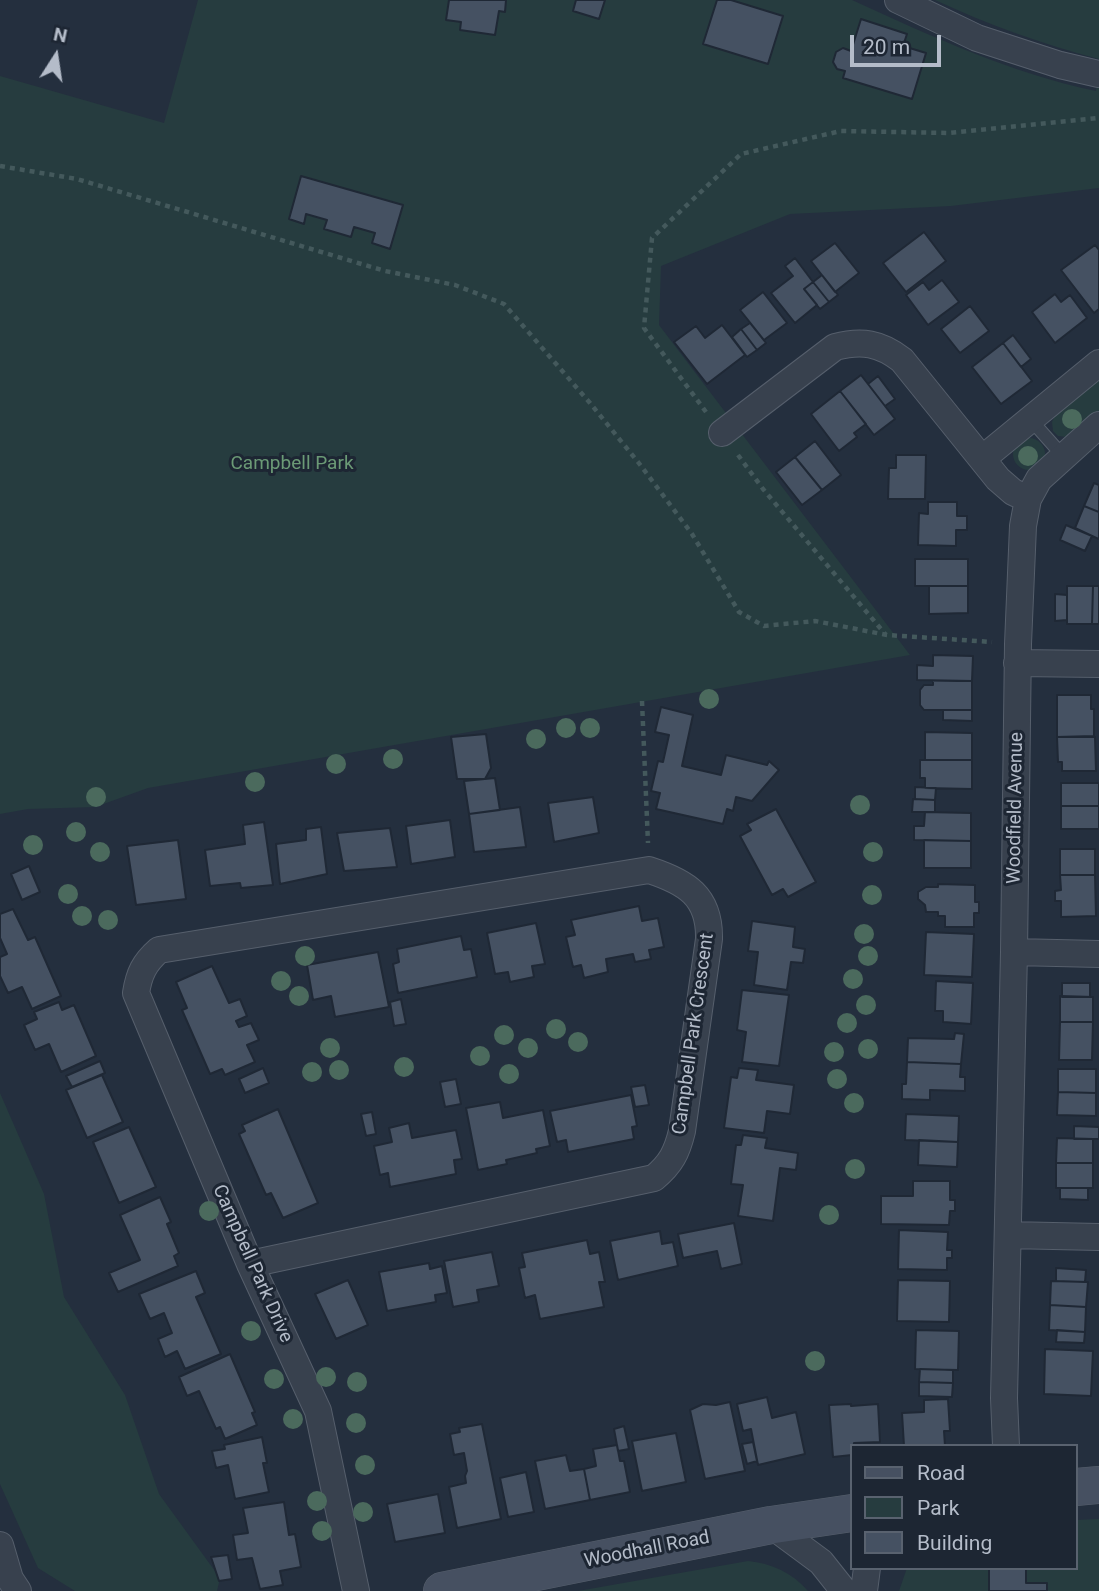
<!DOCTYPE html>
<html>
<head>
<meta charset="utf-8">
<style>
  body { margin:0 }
  #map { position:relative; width:1099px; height:1591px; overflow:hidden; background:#242f3e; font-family:Roboto,sans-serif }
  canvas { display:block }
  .legend { position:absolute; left:850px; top:1444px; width:228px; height:126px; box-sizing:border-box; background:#1d2633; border:2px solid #59626f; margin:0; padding:9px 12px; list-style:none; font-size:21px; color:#b4bcc9 }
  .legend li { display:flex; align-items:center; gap:14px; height:35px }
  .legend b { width:35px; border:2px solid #59626f }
  .north { position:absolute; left:21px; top:21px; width:70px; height:70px; -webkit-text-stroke:5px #1d2633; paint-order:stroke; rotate:12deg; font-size:19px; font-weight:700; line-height:28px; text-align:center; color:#b4bcc9 }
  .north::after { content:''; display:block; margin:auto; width:24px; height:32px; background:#b4bcc9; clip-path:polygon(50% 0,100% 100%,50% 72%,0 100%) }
  .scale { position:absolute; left:850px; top:35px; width:91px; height:32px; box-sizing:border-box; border:4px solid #b4bcc9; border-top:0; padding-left:9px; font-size:21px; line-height:24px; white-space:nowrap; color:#b4bcc9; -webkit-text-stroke:5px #1d2633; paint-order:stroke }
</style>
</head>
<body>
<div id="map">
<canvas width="1099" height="1591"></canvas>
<ul class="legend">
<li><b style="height:9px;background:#465061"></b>Road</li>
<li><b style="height:19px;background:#263c3f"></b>Park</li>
<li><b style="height:19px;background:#455162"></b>Building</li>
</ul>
<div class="north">N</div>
<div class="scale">20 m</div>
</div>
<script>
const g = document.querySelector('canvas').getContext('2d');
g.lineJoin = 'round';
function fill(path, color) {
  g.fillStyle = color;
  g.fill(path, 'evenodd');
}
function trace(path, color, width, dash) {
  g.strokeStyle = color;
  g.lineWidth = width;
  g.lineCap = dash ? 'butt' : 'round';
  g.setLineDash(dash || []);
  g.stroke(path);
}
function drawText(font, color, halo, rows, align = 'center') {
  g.font = font + ' Roboto,sans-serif';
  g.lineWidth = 6;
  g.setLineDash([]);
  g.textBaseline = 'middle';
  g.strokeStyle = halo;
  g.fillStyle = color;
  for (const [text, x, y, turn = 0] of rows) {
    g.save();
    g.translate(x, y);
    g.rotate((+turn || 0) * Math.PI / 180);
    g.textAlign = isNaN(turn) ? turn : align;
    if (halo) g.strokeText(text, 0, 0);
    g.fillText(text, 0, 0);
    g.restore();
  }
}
const green = new Path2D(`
  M198,0H852C931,36 1010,73 1096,91L1097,80H1099V188L951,206L790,214L661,266L659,325L910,655L148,788L95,807L28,809L0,814V76L164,123Z
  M935,0H1099V59C1042,44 989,25 935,0Z
  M1099,377V413L1067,437L1058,436L1053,431L1052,422L1056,414Z
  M1013 454a16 16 0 1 1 32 0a16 16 0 1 1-32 0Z
  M0,1093L44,1194L64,1297L125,1395L159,1494L220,1578L217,1591H75L38,1568L0,1484Z
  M1099,1519V1591H899L907,1568H1076V1520Z
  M748,1561C771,1563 793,1573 808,1591H578Z`);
const building = new Path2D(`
  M449,0H506L505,12L499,11L495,35L460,30L461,22L446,20Z
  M576,0H605L599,19L573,11Z
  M717,0H731L783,16L768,64L703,44Z
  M861,19L907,34L903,46L926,53L912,99L843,78L845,71L837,69L833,62L836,52L843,48L851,51Z
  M301,176L403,205L390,249L372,243L375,233L354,227L351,237L324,229L327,220L306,214L304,224L289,219Z
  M924,232L946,261L906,292L883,263Z
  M835,243L859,273L835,292L811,261Z
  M1095,245L1099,250V309L1094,313L1061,270Z
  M795,258L813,282L804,289L817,305L795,323L771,293L793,276L785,266Z
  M822,275L838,295L829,302L813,282Z
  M942,280L959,302L928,325L906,295L923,282L929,290Z
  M813,282L829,302L820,309L804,289Z
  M763,292L787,323L764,340L740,310Z
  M1055,294L1061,302L1070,295L1087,318L1055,343L1032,312Z
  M970,306L989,331L960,353L941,329Z
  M750,323L766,343L757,350L741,329Z
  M722,325L745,355L707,384L674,342L696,326L705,338Z
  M741,329L757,350L747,357L732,337Z
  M1013,335L1031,359L1021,367L1003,343Z
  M1003,343L1032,381L1001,404L972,367Z
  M861,375L895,419L874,435L840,391Z
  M878,376L895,399L885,406L868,384Z
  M840,391L866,424L854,433L857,437L839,451L811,414Z
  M815,441L841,475L822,490L795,457Z
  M896,455H926L925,499H888L889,468H896Z
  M795,457L822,490L802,505L776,472Z
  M1094,483L1099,485V512L1084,506Z
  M928,502H957V516H967V530H956V546L918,545L919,513L928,514Z
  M1084,506L1099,512V539L1075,528Z
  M1066,525L1092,536L1085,551L1060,540Z
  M915,559H968V586H915Z
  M929,586H968V613L929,614Z
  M1067,586H1093L1092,624H1067Z
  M1093,586H1099V624H1092Z
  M1055,594L1067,595V620L1055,621Z
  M933,655L973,656L972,681L917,680V665L933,666Z
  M933,681H972V710H924L920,705V690L924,685H933Z
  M1057,695H1091V709H1094V736L1057,737Z
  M661,707L693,715L682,766L721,775L726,755L767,765L769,761L779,770L752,801L736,797L733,811L727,809L723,824L656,809L660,793L651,791L658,761L663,762L669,735L655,732Z
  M943,710H972V721L943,720Z
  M925,732L972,733V760H925Z
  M486,734L491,768L485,779H457L451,737Z
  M1057,737H1095L1096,771H1062V762H1058Z
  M920,760H972V789L925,788V778H920Z
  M495,778L500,810L469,814L464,781Z
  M1061,783H1099V806H1061Z
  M915,787L936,788L935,800L915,799Z
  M593,797L599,833L554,842L548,803Z
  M913,799L935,800V812H912Z
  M1061,806H1099V829H1061Z
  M520,807L526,847L474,852L469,814Z
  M776,809L816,882L788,897L783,889L772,895L740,836L751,830L747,824Z
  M925,812L971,813V841L914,840V826H924Z
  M450,820L455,857L411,864L406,826Z
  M264,822L273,885L241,888L240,883L210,886L205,850L245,844L243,825Z
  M321,827L327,874L280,884L276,844L306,840V829Z
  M390,828L397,867L344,871L337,833Z
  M178,840L186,899L136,905L127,846Z
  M924,840L971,841V868H924Z
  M1060,849H1095V875H1060Z
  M29,866L40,892L22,900L11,874Z
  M1060,875H1095L1096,916L1061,917V901H1055V891L1061,890Z
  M938,884L975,885V902H979V913H974V927H945V916H938V912H926L925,905L918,899V892L926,887H938Z
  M639,906L642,921L658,918L664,947L649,950L651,959L635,962L633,954L606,959L608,972L584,978L581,965L573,967L566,937L575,935L571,920Z
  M13,909L28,940L35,937L61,996L32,1009L22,987L8,993L0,976V957L7,954L0,938V914Z
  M752,921L795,927L793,947L805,949L803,963L791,962L787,990L754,985L758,952L748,951Z
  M536,923L545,964L532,966L534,977L510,982L508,972L495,974L487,933Z
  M926,932L974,934L972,977L924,975Z
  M461,936L464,950L471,949L477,977L398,993L393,964L399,962L397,949Z
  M378,952L389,1007L335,1017L331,996L313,1000L307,965Z
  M212,966L229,1003L240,999L247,1016L236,1021L239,1027L251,1023L259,1040L247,1045L255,1062L225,1075L222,1069L210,1074L182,1010L187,1008L176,982Z
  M936,981L973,983L971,1024L943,1022V1011H935Z
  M1062,983H1090V997H1062Z
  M742,990L789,995L779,1066L742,1062L746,1032L737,1030Z
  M1060,996L1093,997V1022H1060Z
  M401,999L406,1024L394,1026L390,1002Z
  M59,1002L62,1010L74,1005L96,1056L61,1072L49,1044L35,1050L24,1025L37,1019L34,1012Z
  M1060,1022H1093L1092,1060H1059Z
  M955,1033L964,1034L961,1064L907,1062L908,1038L954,1039Z
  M100,1061L105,1073L72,1087L66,1076Z
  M907,1062L961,1064L960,1077H965V1091L930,1090V1100L902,1099V1084H906Z
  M263,1068L269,1083L245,1093L239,1079Z
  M739,1068L758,1070L756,1080L794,1085L790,1114L767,1111L764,1133L724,1128L731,1077L737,1078Z
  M1058,1069H1096V1093L1058,1092Z
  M102,1075L123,1122L87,1138L66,1090Z
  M456,1079L461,1104L445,1107L440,1082Z
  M645,1085L649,1105L635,1107L631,1087Z
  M1058,1092L1096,1093V1116L1057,1115Z
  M631,1095L637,1126L632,1127L634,1139L568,1152L566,1140L557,1142L550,1111Z
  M500,1102L503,1118L543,1110L550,1146L536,1149L537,1153L506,1160L507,1164L478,1170L466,1108Z
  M278,1109L318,1203L283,1218L271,1193L266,1195L239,1134L245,1131L242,1125Z
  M372,1112L376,1134L366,1136L361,1114Z
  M906,1114L959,1116L958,1142L905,1140Z
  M409,1123L412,1138L456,1130L462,1159L454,1160L456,1174L390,1187L388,1173L380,1175L374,1146L392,1142L389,1128Z
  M1074,1126L1099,1127V1139H1074Z
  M129,1127L156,1187L119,1203L93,1142Z
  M743,1135L767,1138L765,1148L798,1153L796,1170L780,1168L773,1221L738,1216L743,1185L731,1184L736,1145H741Z
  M1057,1138L1093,1139V1163H1056Z
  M919,1140L958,1142L957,1167L918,1165Z
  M1056,1163H1093V1188H1056Z
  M913,1181H950V1200H955V1211H950L949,1225L881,1224V1196H913Z
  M1060,1188H1088V1200L1060,1199Z
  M160,1197L171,1222L167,1224L179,1253L174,1256L178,1266L118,1292L109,1273L140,1260L120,1215Z
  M734,1223L742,1264L721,1269L717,1251L683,1258L678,1234Z
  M899,1230L948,1232L947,1250H952V1258H947V1270L898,1269Z
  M660,1231L662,1244L673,1242L678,1266L618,1280L610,1241Z
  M587,1240L590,1254L599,1252L605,1282H599L604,1307L540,1319L535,1295L525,1298L519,1268L525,1267L522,1253Z
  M492,1252L499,1286L477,1290L479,1302L453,1307L444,1261Z
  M429,1263L430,1269L442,1266L447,1293L435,1295L436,1302L387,1311L379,1272Z
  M1056,1268L1086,1270L1085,1282L1056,1281Z
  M196,1271L205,1293L196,1297L221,1354L185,1369L177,1351L165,1357L158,1339L172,1333L164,1313L150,1319L139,1294Z
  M348,1280L368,1325L336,1339L315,1294Z
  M898,1280L950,1281L949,1322L897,1321Z
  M1051,1281L1088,1282L1086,1307L1050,1305Z
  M1050,1305L1086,1307L1085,1332L1049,1330Z
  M916,1330L959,1331L958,1370L915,1369Z
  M1057,1330L1085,1332L1084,1343L1056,1342Z
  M1045,1349L1093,1351L1091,1396L1044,1394Z
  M230,1354L255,1412L252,1413L257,1425L225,1439L220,1427L216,1429L199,1391L187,1396L179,1377Z
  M920,1369L953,1370V1383L919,1382Z
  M919,1382L953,1383L952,1397L919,1396Z
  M767,1397L772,1418L796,1412L805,1454L758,1465L751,1429L743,1431L737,1404Z
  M948,1399L950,1431H944L945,1446H904L902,1413L924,1412V1400Z
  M730,1402L745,1471L705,1479L690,1410L703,1404L716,1405Z
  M851,1404V1406L878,1404L880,1442L854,1443L852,1455L833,1457L829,1405Z
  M482,1424L501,1519L457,1528L449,1487L466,1483L465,1476L467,1471L464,1453L454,1455L450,1434L460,1432L459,1428Z
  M624,1426L629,1449L618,1451L614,1429Z
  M676,1433L686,1482L642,1491L632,1441Z
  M262,1437L267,1463H263L269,1492L235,1499L228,1465L216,1468L212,1451L225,1449L224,1445Z
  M753,1442L757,1461L747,1464L742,1444Z
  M617,1445L620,1461H624L630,1492L590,1500L584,1469L596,1466L593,1449Z
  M566,1455L570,1471L584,1469L590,1500L545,1509L535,1461Z
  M526,1472L534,1512L508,1517L500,1478Z
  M438,1494L445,1533L395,1542L387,1504Z
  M284,1502L289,1535L295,1534L301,1567L280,1571L283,1585L260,1589L252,1558L237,1560L233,1535L248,1533L243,1508Z
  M228,1555L232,1579L219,1581L211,1557Z
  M989,1568H1026V1583H1047V1591H989Z`);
const path = new Path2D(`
  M0,166L77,179L385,271L455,285L504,304L590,403L638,462L692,534L739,612L764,626L815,621L887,635L992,642
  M706,412L644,328L652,238L741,154L841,131L949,133L1099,118
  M738,455L763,489L886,635
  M642,701L648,843`);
const lane = new Path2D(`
  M1031,420L1063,456`);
const street = new Path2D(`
  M898,0L977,38L1060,65L1099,74
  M722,433L835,347C862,340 880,343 902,360L998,479L1013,492L1028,499
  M982,459L1099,363
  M1017,663L1099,664
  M1014,952L1099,954
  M1008,1235L1099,1237
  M250,1264L654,1178C671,1164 677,1152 682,1131L709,939C710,896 686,882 649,870L159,950C144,963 139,974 136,993L250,1264L318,1411L356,1591
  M1006,1446L1004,1398L1014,952L1018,644L1023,526L1028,499L1039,479L1099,425
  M771,1525L821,1562L844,1591
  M0,1545L10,1579L18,1591
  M864,1591L867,1568`);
const secondary = new Path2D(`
  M1076,1487L1099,1485
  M442,1591L771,1525L852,1513`);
const trees = [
  [1072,419],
  [1028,456],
  [709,699],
  [566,728],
  [590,728],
  [536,739],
  [393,759],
  [336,764],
  [255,782],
  [96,797],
  [860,805],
  [76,832],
  [33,845],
  [100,852],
  [873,852],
  [68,894],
  [872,895],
  [82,916],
  [108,920],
  [864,934],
  [305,956],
  [868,956],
  [853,979],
  [281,981],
  [299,996],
  [866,1005],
  [847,1023],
  [556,1029],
  [504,1035],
  [578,1042],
  [330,1048],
  [528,1048],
  [868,1049],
  [834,1052],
  [480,1056],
  [404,1067],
  [339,1070],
  [312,1072],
  [509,1074],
  [837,1079],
  [854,1103],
  [855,1169],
  [209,1211],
  [829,1215],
  [251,1331],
  [815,1361],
  [326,1377],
  [274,1379],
  [357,1382],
  [293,1419],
  [356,1423],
  [365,1465],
  [317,1501],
  [363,1512],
  [322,1531]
];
const parkNames = [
  ["Campbell Park",292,464]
];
const streetNames = [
  ["Woodfield Avenue",1016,808,-89],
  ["Campbell Park Crescent",694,1034,-82],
  ["Campbell Park Drive",252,1264,66],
  ["Woodhall Road",647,1550,-11]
];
fill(green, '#263c3f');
fill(building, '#455162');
trace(building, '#1f2835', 2);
trace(lane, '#565f6c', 14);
trace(street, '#565f6c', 28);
trace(secondary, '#565f6c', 38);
trace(path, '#44595c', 4.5, [5, 5]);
trace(lane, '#38414e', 12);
trace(street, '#38414e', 26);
trace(secondary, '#465061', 37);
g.fillStyle = '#4b6a5d';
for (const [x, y] of trees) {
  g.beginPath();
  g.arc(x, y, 10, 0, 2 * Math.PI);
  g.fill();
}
drawText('19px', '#6b9a76', '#1d2633', parkNames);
drawText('19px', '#b4bcc9', '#1d2633', streetNames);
</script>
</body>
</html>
